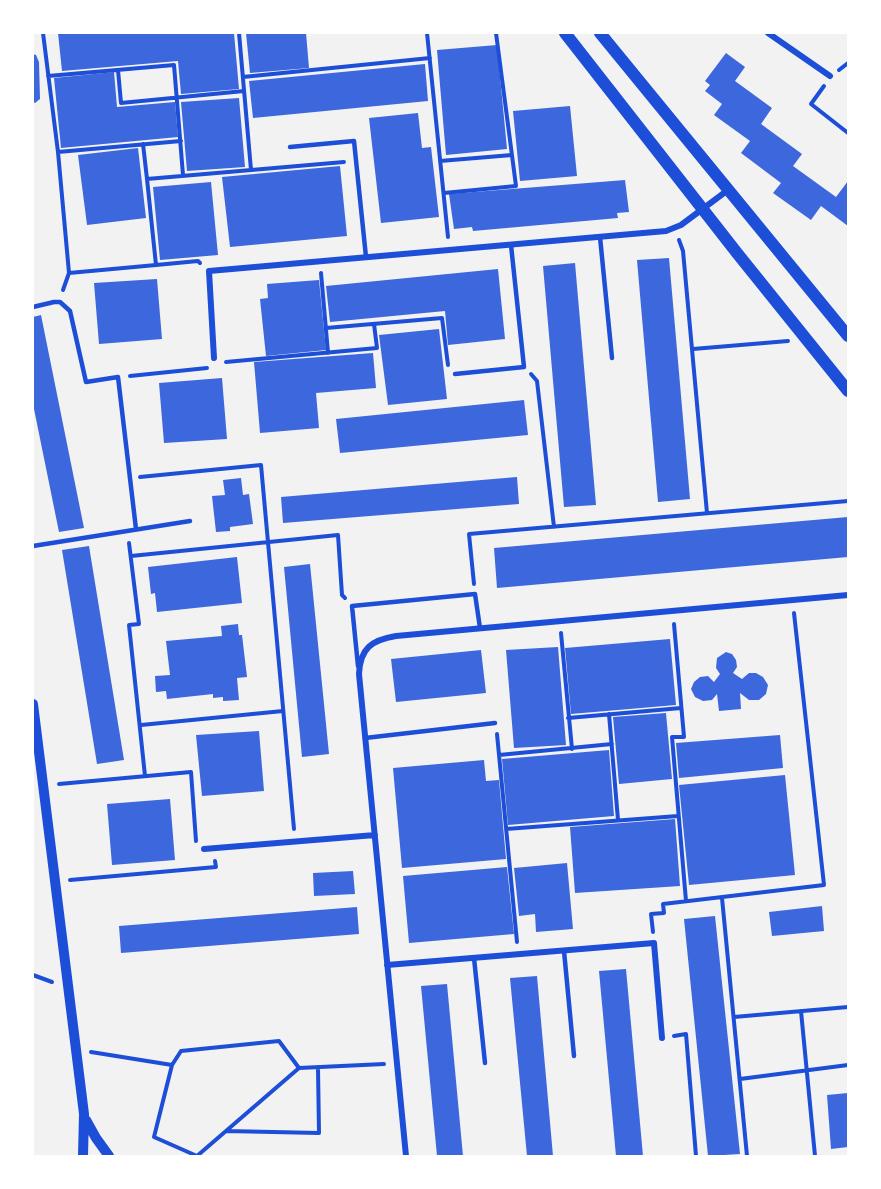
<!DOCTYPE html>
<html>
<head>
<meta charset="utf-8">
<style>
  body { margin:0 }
  #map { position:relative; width:881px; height:1189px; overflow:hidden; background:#f2f2f2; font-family:Signika,sans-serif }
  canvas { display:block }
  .frame { position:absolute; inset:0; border:34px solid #fff; pointer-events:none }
</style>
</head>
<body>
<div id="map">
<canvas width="881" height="1189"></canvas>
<div class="frame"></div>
</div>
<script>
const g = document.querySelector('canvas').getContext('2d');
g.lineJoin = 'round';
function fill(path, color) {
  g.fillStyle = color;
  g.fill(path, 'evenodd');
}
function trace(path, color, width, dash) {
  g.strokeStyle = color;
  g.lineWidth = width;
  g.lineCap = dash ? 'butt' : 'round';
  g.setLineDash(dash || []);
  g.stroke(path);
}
const building = new Path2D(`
  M58,33H234L239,89L181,94L178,61L62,71Z
  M246,33H306L309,68L250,73Z
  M497,45L507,149L446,155L437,50Z
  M726,53L745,67L735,81L772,108L761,124L802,154L793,166L836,197L848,181V226L821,206L811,220L773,193L781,183L741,153L750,141L714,115L722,104L705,91L710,85L705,81Z
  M33,54L36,55L39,62L40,99L35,103L33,102Z
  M425,64L428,101L253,118L249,81Z
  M114,72L117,107L175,102L178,137L61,148L54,78Z
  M239,98L245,167L187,171L181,102Z
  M570,106L577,176L520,181L513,111Z
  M418,113L422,148L431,147L439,217L381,223L369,118Z
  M138,148L146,218L87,225L78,155Z
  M340,166L347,236L230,247L222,177Z
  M625,180L629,212L617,213L618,218L473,231L472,227L454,229L449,194Z
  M211,182L218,255L160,260L153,187Z
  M669,258L690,499L658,502L637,260Z
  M575,263L596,505L564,507L543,266Z
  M498,269L505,339L448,345L445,311L330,322L326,286Z
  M157,279L162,339L99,344L94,283Z
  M319,280L326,350L266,356L260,299L268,298L267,284Z
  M41,315L84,528L59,532L33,404V317Z
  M439,329L447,399L388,405L379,335Z
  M373,353L376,388L316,393L319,428L260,433L254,362Z
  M222,378L227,439L164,443L159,383Z
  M524,400L528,435L340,453L336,419Z
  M517,477L519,504L283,523L281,497Z
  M241,478L243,495L249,494L253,524L230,527V531L216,532L212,496L225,495L223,480Z
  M848,517V557L497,588L494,548Z
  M89,546L124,760L97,764L62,550Z
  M237,557L242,603L157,612L155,593L151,594L148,567Z
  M310,564L329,754L302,757L284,567Z
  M238,624L239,635H242L247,677L237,678L239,700L223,701V697L213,698V694L167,699L166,691L156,692L155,676L170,675L166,641L222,636L221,626Z
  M670,639L676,705L571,714L565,648Z
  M558,647L566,745L514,748L506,650Z
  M481,650L486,693L396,702L391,659Z
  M726,652L732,654L736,660L737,667L733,673L742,679L749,673H756L763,677L768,685L766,694L759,700H749L740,693L741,709L719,711L717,694L712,700L703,701L695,697L691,689L694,682L700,677L708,676L714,682L720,674L716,668L717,658Z
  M666,713L672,779L619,784L613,717Z
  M259,731L264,791L202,796L196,735Z
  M780,735L783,768L679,778L676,743Z
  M609,750L614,816L508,825L502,759Z
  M484,760L486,781L499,780L506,859L402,868L393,768Z
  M785,775L795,875L689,885L679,785Z
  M170,799L175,860L112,865L107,804Z
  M675,819L680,886L575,893L570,827Z
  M567,863L573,929L536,932L535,914L519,916L514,868Z
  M507,867L514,934L409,943L403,876Z
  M353,871L355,894L314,896L313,873Z
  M822,906L824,931L772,936L769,912Z
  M357,907L359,934L121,953L119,926Z
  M715,916L740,1154L708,1156L684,919Z
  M626,969L643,1156H616L599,971Z
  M537,976L553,1156H527L510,978Z
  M447,984L463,1156H437L421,986Z
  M848,1093V1147L831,1149L827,1095Z`);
const path = new Path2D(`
  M43,33L58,152L69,273L63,290
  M239,33L251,170
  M427,33L448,237
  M118,70L121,103L244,91
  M839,70L848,63
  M48,76L174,65L183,175
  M243,77L430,58
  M824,86L811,104L848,133
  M143,144L147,179
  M58,152L181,141
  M440,161L512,155
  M444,193L516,186L496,33
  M679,240L683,251L707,513
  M200,263L198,261L156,265L147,179L344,162
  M69,273L156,265
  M321,273L328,353
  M326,328L442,318L448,365
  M693,349L788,341
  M226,362L377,348L374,324
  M531,374L537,381L554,527
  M130,376L207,368
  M140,477L261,465L294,829
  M129,543L139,624L129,625L145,776
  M131,556L338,535L342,595L345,598
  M474,584L469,534L848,501
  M674,624L684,737H672L686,901
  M561,633L572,749
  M609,714L618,820
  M568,718L681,708
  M141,725L283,711
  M497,734L517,942
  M499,755L612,744
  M59,784L191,772L196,841
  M506,829L678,816
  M70,880L216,867L215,861
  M722,898L747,1156
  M653,932L651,914L664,913L663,904L824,885L794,613
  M33,975L52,982
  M801,1011L815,1156
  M734,1017L848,1007
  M674,1036L686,1034L696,1156
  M91,1052L172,1065L154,1137L197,1156
  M172,1065L181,1051L279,1041L299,1068
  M740,1079L848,1065
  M226,1131L319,1133L318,1068
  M197,1156L299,1068L384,1064`);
const service = new Path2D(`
  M290,147L354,141L366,257
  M600,237L612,358
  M33,307L54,302H60L70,311L86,382L118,377L136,529
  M455,374L524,367L511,245
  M33,546L190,521
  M358,666L352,606L475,594L480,628
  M365,738L495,723
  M564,951L574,1056
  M474,958L485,1063`);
const minor = new Path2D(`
  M768,33L830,76
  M214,358L209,271L666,231L681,225L728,190
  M204,849L375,835
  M387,965L654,943L662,1038
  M406,1156L359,674C360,648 372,640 396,636L848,595`);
const tertiary = new Path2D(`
  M33,704L84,1114L83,1156
  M86,1120L96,1138L109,1156`);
const secondary = new Path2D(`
  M565,33L737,253L848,391
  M600,33L848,336`);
fill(building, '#3d67dc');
trace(path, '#1d4ed8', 4);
trace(service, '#1d4ed8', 4.5);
trace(minor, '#1d4ed8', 6);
trace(tertiary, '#1d4ed8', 10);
trace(secondary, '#1d4ed8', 12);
</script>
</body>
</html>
